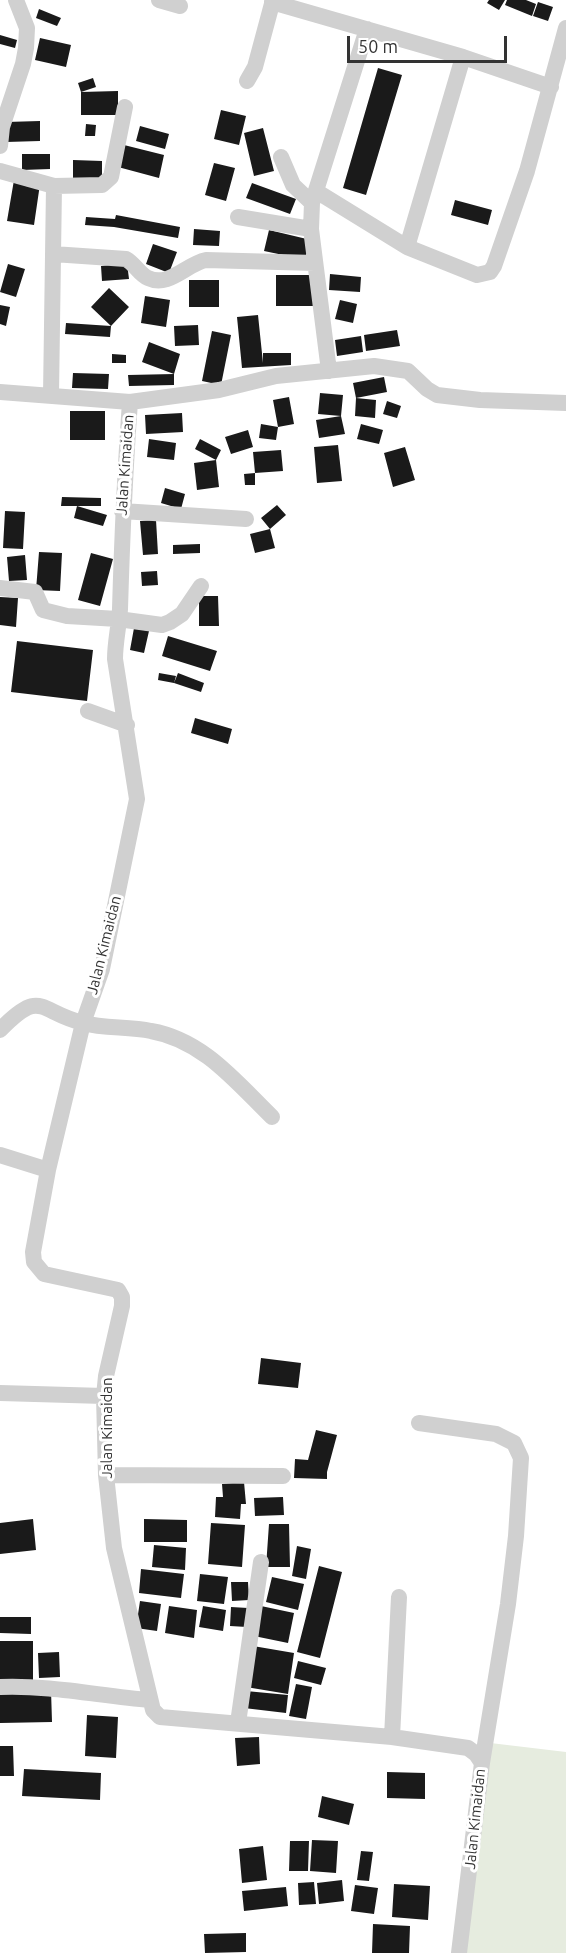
<!DOCTYPE html>
<html>
<head>
<meta charset="utf-8">
<style>
  body { margin:0 }
  #map { position:relative; width:566px; height:1953px; overflow:hidden; background:#fff; font-family:Ubuntu,sans-serif }
  canvas { display:block }
  .scale { position:absolute; left:347px; top:36px; width:160px; height:27px; box-sizing:border-box; border:3px solid #333; border-top:0; padding-left:8px; font-size:18px; line-height:21px; white-space:nowrap; color:#333; -webkit-text-stroke:4px #fff; paint-order:stroke }
</style>
</head>
<body>
<div id="map">
<canvas width="566" height="1953"></canvas>
<div class="scale">50 m</div>
</div>
<script>
const g = document.querySelector('canvas').getContext('2d');
g.lineJoin = 'round';
function fill(path, color) {
  g.fillStyle = color;
  g.fill(path, 'evenodd');
}
function trace(path, color, width, dash) {
  g.strokeStyle = color;
  g.lineWidth = width;
  g.lineCap = dash ? 'butt' : 'round';
  g.setLineDash(dash || []);
  g.stroke(path);
}
function drawText(font, color, halo, rows, align = 'center') {
  g.font = font + ' Ubuntu,sans-serif';
  g.lineWidth = 6;
  g.setLineDash([]);
  g.textBaseline = 'middle';
  g.strokeStyle = halo;
  g.fillStyle = color;
  for (const [text, x, y, turn = 0] of rows) {
    g.save();
    g.translate(x, y);
    g.rotate((+turn || 0) * Math.PI / 180);
    g.textAlign = isNaN(turn) ? turn : align;
    if (halo) g.strokeText(text, 0, 0);
    g.fillText(text, 0, 0);
    g.restore();
  }
}
const green = new Path2D(`
  M482,1742L566,1752V1953H452Z`);
const building = new Path2D(`
  M489,0H505L499,10L487,3Z
  M507,0H526L536,4L532,16L505,5Z
  M538,2L553,7L548,21L533,16Z
  M39,9L61,18L57,26L36,18Z
  M0,35L17,40L15,48L0,44Z
  M40,38L71,45L66,67L35,60Z
  M378,68L402,75L366,195L343,188Z
  M93,78L96,87L81,92L78,83Z
  M118,91V115H81V92Z
  M221,110L246,116L239,145L214,139Z
  M40,121V141L6,142V122Z
  M86,124L96,125L95,136H85Z
  M140,126L169,134L165,149L136,141Z
  M263,128L274,171L254,176L244,133Z
  M124,145L164,155L159,178L118,167Z
  M22,154H50V169L22,170Z
  M73,160L102,161V178H73Z
  M214,163L235,168L226,201L205,195Z
  M14,180L40,184L34,225L7,221Z
  M252,183L296,199L290,214L246,198Z
  M455,200L492,210L488,225L451,215Z
  M116,215L180,227L178,238L114,227L85,225L86,217L115,219Z
  M194,229L220,231L219,246L193,245Z
  M269,230L311,240L307,260L264,251Z
  M153,244L177,252L169,273L146,264Z
  M127,263L129,279L102,281L101,266Z
  M8,264L25,269L16,297L0,292Z
  M330,274L361,277L360,292L329,290Z
  M276,275H315V306H276Z
  M189,280H219V307H189Z
  M109,288L129,307L111,326L91,307Z
  M145,296L170,300L166,327L141,323Z
  M340,300L357,304L353,323L335,319Z
  M0,305L10,307L6,326L0,324Z
  M258,315L263,363V353H291V365L242,368L237,317Z
  M66,323L111,326L110,337L65,334Z
  M198,325L199,345L175,346L174,326Z
  M397,330L400,346L366,351L364,335Z
  M212,331L231,335L221,385L202,381Z
  M361,336L363,352L337,356L335,340Z
  M149,342L180,354L174,374L142,362Z
  M112,354L126,355V363H112Z
  M73,373L109,374L108,389L72,388Z
  M174,374V385L129,386L128,375Z
  M384,377L387,392L356,398L376,400L375,418L355,416L356,398L353,383Z
  M320,393L343,395L341,416L345,434L319,438L316,420L341,416L318,414Z
  M289,397L294,424L278,427L276,440L259,438L261,424L278,427L273,400Z
  M387,401L401,406L397,418L383,414Z
  M70,411H105V440H70Z
  M182,413L183,432L146,434L145,415Z
  M361,424L383,430L379,444L357,439Z
  M248,430L253,447L231,454L225,437Z
  M149,439L176,443L174,460L147,457Z
  M200,439L221,450L216,460L195,449Z
  M338,445L342,481L317,483L314,447Z
  M405,447L415,480L393,487L384,453Z
  M281,450L283,471L255,473V485H245L244,474L255,473L253,452Z
  M216,460L219,487L197,490L194,463Z
  M165,488L185,494L181,509L161,503Z
  M62,497L101,498V506H61Z
  M277,505L286,515L270,529L261,518Z
  M77,506L107,515L103,526L74,518Z
  M5,511L25,512L23,549L3,548Z
  M156,520L158,554L143,555L140,521Z
  M270,529L275,548L255,553L250,534Z
  M200,544V553L173,554V545Z
  M39,552L62,553L60,591L36,590Z
  M91,553L113,559L100,606L78,600Z
  M25,555L27,580L9,581L7,557Z
  M157,571L158,585L142,586L141,572Z
  M199,596H218L219,626H199Z
  M0,597L18,598L16,627L0,625Z
  M134,628L149,631L144,653L130,650Z
  M168,636L217,651L210,671L162,656Z
  M17,641L93,650L87,701L11,692Z
  M159,673L176,676L174,683L178,673L204,683L201,692L174,683L158,680Z
  M195,718L232,729L228,744L191,733Z
  M261,1358L301,1363L298,1388L258,1384Z
  M316,1430L337,1435L327,1472V1479L294,1478L295,1459L308,1460Z
  M244,1482L246,1504H241L240,1519L215,1517L216,1497H223L222,1484Z
  M283,1497L284,1515L255,1516L254,1498Z
  M33,1519L36,1550L0,1554V1523Z
  M144,1519L187,1520V1542H144Z
  M211,1523L245,1525L242,1567L208,1564Z
  M269,1524H289L290,1567H266Z
  M154,1545L186,1548L185,1570L152,1567Z
  M297,1546L311,1549L306,1579L292,1576Z
  M319,1566L342,1572L320,1658L297,1652Z
  M141,1569L184,1574L181,1598L139,1593Z
  M200,1574L228,1577L224,1604L197,1601Z
  M272,1577L304,1584L298,1610L266,1602Z
  M231,1582H248L249,1600L232,1601Z
  M140,1601L161,1604L157,1631L136,1628Z
  M169,1606L197,1610L194,1638L165,1633Z
  M203,1606L226,1610L223,1631L199,1627Z
  M261,1606L294,1613L288,1643L254,1636Z
  M231,1607L248,1608L247,1627L230,1626Z
  M0,1617H31V1634L0,1633Z
  M0,1641H33V1682H0Z
  M253,1646L294,1653L288,1694L246,1687Z
  M59,1652L60,1677L39,1678L38,1653Z
  M298,1661L326,1668L321,1685L294,1678Z
  M296,1684L312,1687L306,1719L289,1716Z
  M51,1690L52,1722L0,1723V1691Z
  M246,1691L288,1695L286,1713L244,1708Z
  M87,1715L118,1717L116,1758L85,1756Z
  M259,1737L260,1764L237,1766L235,1738Z
  M0,1746H13L14,1776H0Z
  M24,1769L101,1773L100,1800L22,1796Z
  M387,1772L425,1773V1799L387,1798Z
  M322,1796L354,1804L349,1825L318,1817Z
  M312,1840L338,1841L336,1873L310,1871Z
  M290,1841H309L308,1871H289Z
  M263,1846L267,1880L242,1883L239,1849Z
  M361,1851L373,1852L369,1881L357,1880Z
  M342,1880L344,1901L319,1904L317,1883Z
  M314,1882L316,1904L299,1905L298,1883Z
  M394,1884L430,1886L428,1920L392,1917Z
  M355,1885L378,1888L374,1914L351,1911Z
  M286,1887L288,1906L244,1911L242,1891Z
  M373,1924L410,1926L409,1953H372Z
  M246,1933V1952L205,1953L204,1934Z`);
const street = new Path2D(`
  M159,0L180,6
  M272,2L463,57L551,87
  M247,81L255,67L273,0
  M0,146L2,127L23,64L26,48L27,28L16,0
  M281,157L293,185L312,203L311,229L329,371
  M0,171L54,186L102,185L111,177L125,107
  M316,191L407,247L477,275L490,272L494,266L527,171L566,28
  M313,200L367,29
  M238,217L311,229
  M407,247L463,57
  M53,254L126,259C135,264 139,274 148,278C169,288 186,264 206,260L315,263
  M0,392L130,402L219,390L276,376L374,366L408,371L427,389L437,395L480,400L566,403
  M51,395L54,186
  M130,402C125,471 122,540 120,609C119,626 115,642 115,659L137,799L102,969L83,1023L48,1170L33,1252L34,1262L44,1274L118,1290L122,1297V1306L106,1376L104,1396L106,1475L114,1548L153,1710L160,1717L392,1737L468,1748L476,1754L482,1763L459,1953
  M122,511L246,519
  M0,588L35,592L43,610L67,616L118,619L162,625L170,622L182,614L201,586
  M88,711L127,725
  M0,1030C42,987 38,1012 83,1023C105,1029 129,1026 151,1031C203,1040 236,1082 272,1117
  M0,1155L48,1170
  M0,1393L104,1396
  M419,1423L496,1434L514,1443L521,1458L516,1536L508,1604L482,1763
  M106,1475L283,1476
  M0,1687C51,1685 100,1696 150,1700
  M238,1723L261,1562
  M392,1737L399,1597`);
const streetNames = [
  ["Jalan Kimaidan",125,465,-86],
  ["Jalan Kimaidan",104,945,-76],
  ["Jalan Kimaidan",107,1428,-90],
  ["Jalan Kimaidan",475,1819,-84]
];
fill(green, '#e6ecdf');
fill(building, '#1a1a1a');
trace(street, '#d0d0d0', 16);
drawText('15px', '#333', '#fff', streetNames);
</script>
</body>
</html>
